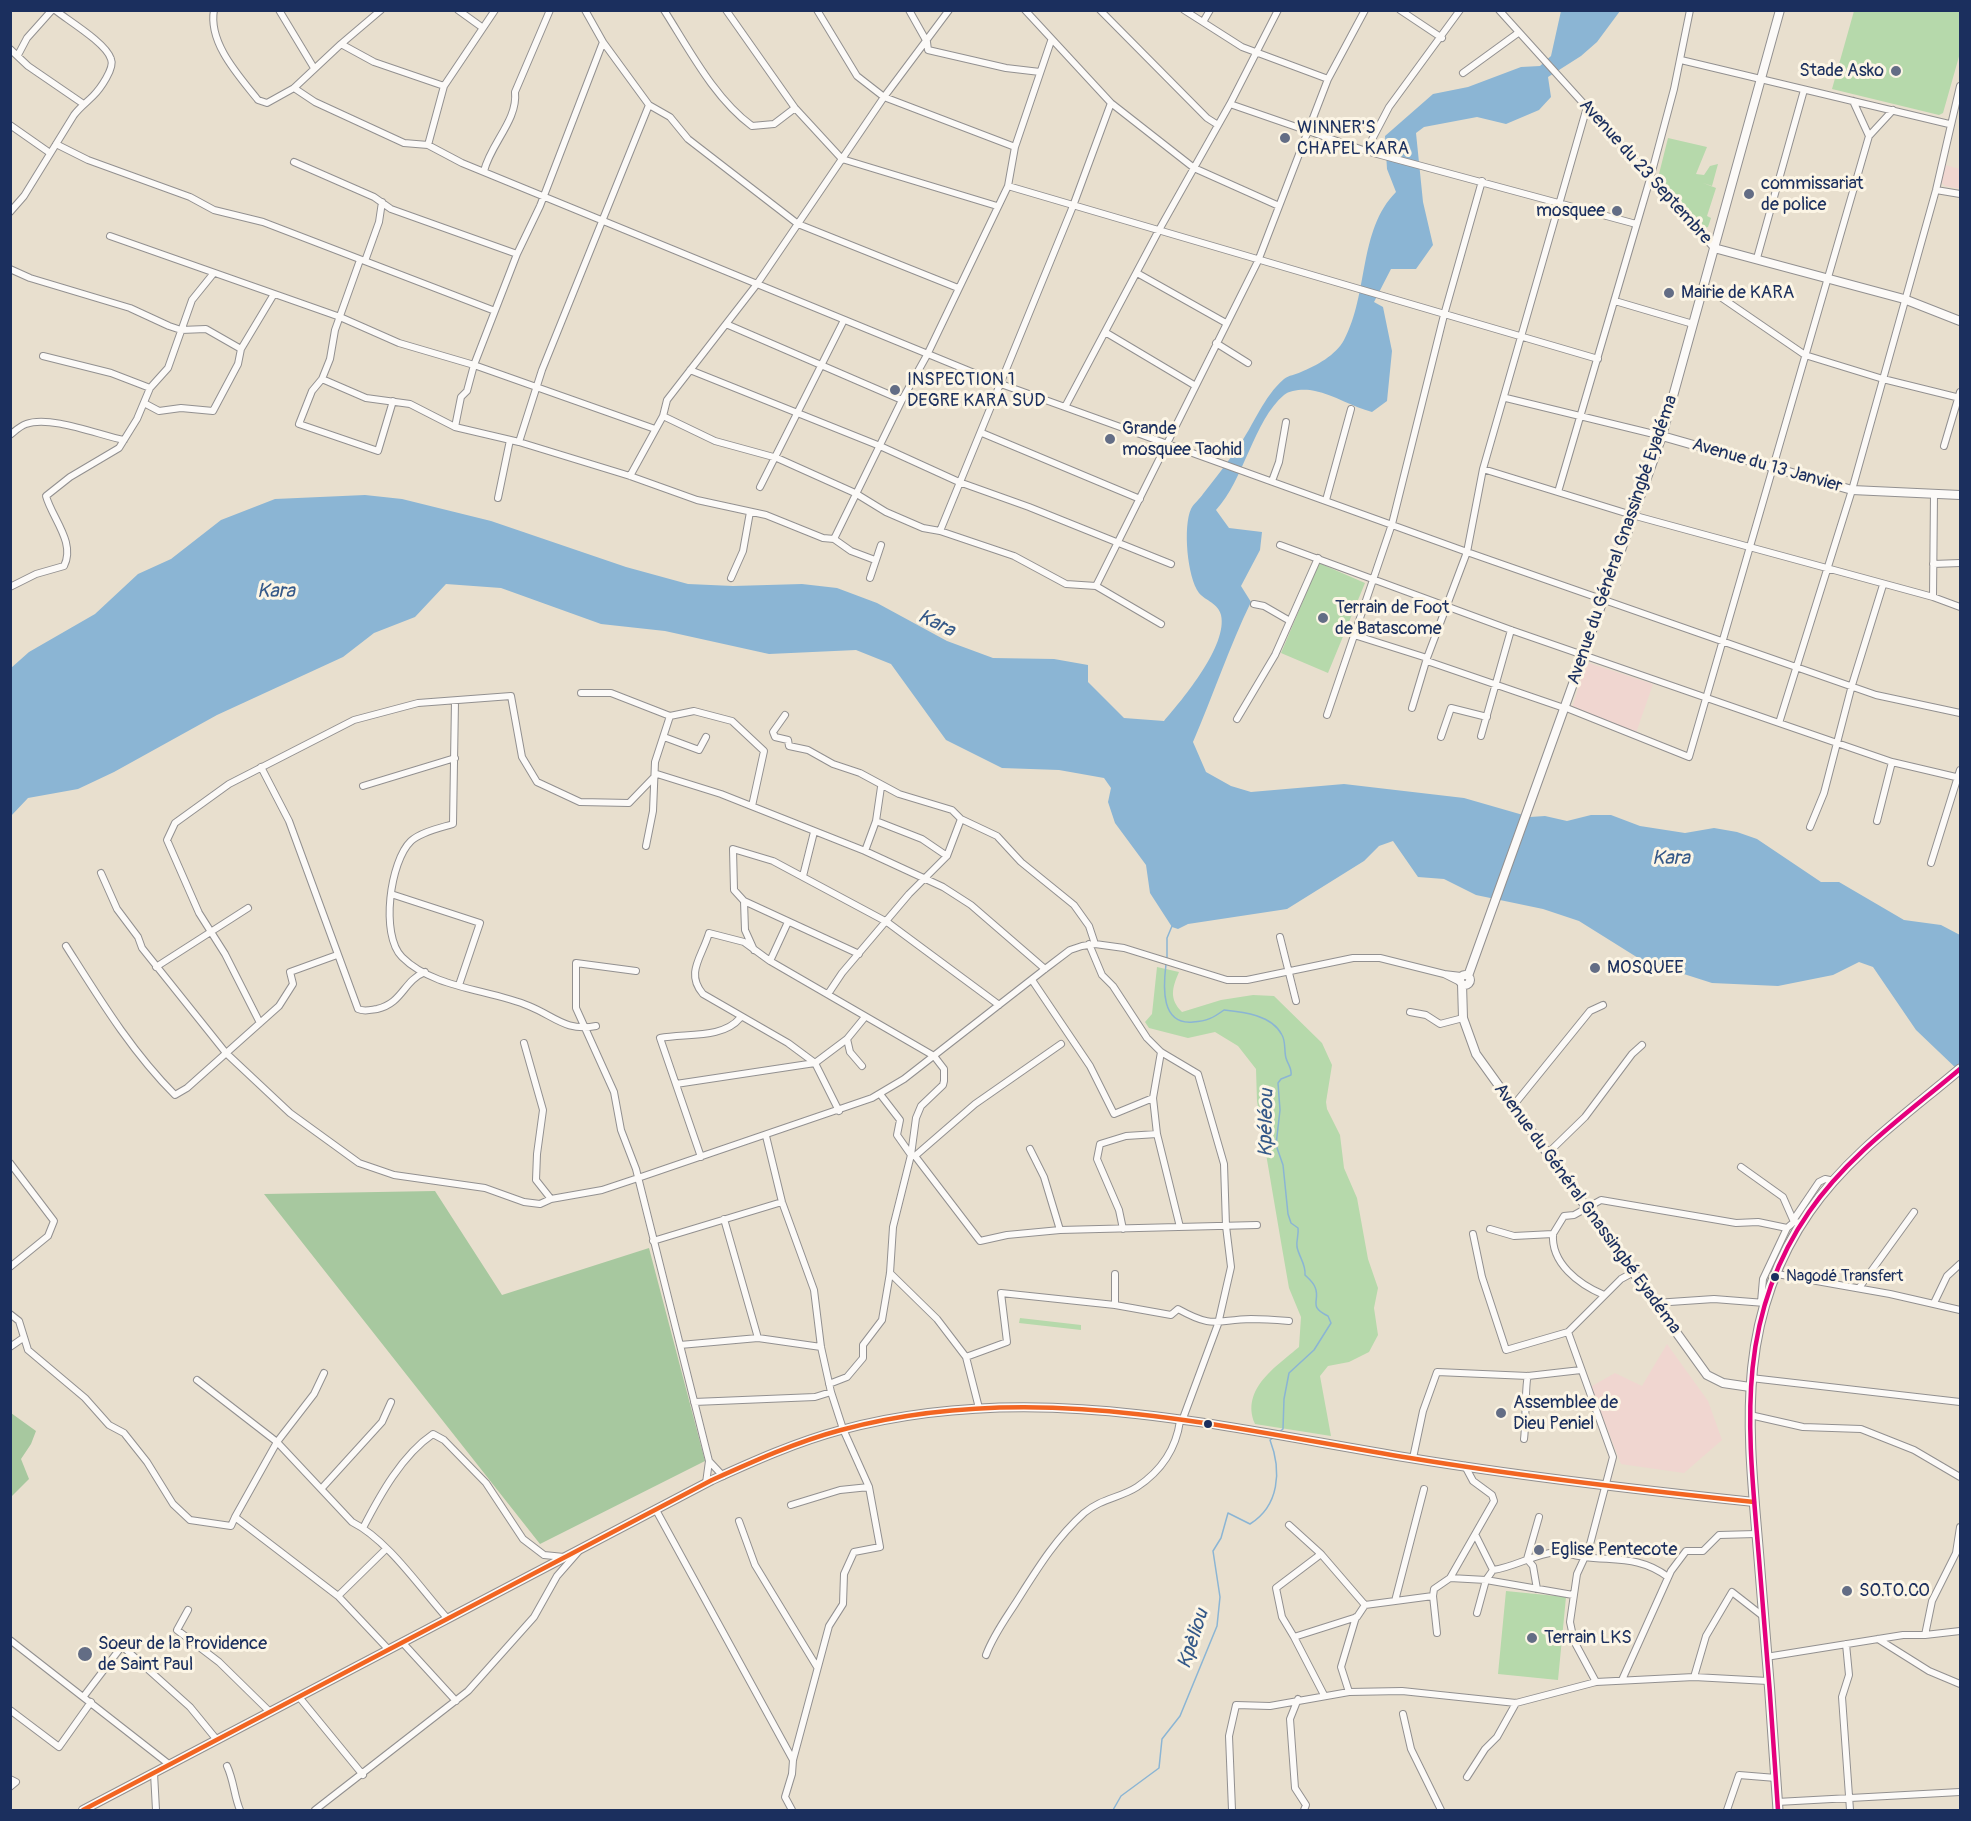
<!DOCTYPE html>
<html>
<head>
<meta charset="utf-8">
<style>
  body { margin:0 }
  #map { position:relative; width:1971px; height:1821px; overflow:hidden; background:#e8dfce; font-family:Pangolin,sans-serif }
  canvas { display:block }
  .frame { position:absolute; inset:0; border:12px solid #1b2f5e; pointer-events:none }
</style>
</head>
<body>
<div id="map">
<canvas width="1971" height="1821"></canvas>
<div class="frame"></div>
</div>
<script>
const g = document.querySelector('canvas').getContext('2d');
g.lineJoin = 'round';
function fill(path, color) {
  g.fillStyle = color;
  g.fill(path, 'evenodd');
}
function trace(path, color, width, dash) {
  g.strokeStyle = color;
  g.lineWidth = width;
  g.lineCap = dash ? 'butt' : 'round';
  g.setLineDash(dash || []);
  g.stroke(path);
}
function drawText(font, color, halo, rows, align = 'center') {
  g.font = font + ' Pangolin,sans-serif';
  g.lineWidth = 6;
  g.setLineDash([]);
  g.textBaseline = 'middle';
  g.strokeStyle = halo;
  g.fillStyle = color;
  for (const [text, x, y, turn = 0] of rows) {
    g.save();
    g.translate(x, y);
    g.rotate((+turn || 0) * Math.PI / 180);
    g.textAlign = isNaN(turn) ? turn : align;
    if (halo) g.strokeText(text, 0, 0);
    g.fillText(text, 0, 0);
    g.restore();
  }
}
const built = new Path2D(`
  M1945,165L1960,169V189L1945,186L1941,182Z
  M1589,663L1653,684L1636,733L1572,708L1585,666Z
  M1667,1344L1708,1401L1722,1440L1684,1473L1621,1464L1592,1390V1386L1615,1373L1642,1386Z`);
const green = new Path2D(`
  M1854,11H1960V53L1943,113L1939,115L1832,89Z
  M1668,138L1707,147L1696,174L1704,175L1710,166L1718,164L1712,186L1703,183L1716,188L1707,216L1711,218L1708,227L1703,228L1660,179L1659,174Z
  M1319,563L1365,583L1328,673L1281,653Z
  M1157,967L1179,972C1172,988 1169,999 1182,1012L1221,1000L1253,995L1274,996L1322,1043L1332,1065L1326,1102L1327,1109L1340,1135L1344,1168L1357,1198L1368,1259L1378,1288L1374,1308L1378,1335L1369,1352L1349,1362L1328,1366L1320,1376L1331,1436L1255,1424C1240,1389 1277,1366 1299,1347L1301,1317L1289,1288L1281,1242L1257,1101L1256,1069L1238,1046L1215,1032L1188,1038L1149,1028L1145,1022L1152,1014Z
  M1020,1318L1081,1325V1330L1019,1323Z
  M1506,1591L1566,1597L1558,1680L1498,1674Z`);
const forest = new Path2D(`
  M435,1191L502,1295L649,1248L705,1461L540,1544L264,1194Z
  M11,1413L36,1431L31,1444L21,1459L29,1479L11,1497Z`);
const water = new Path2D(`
  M1561,11H1620L1597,42L1581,56L1548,77L1551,97L1539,110L1506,124L1477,117L1424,127L1416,133L1423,202L1433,245L1416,269H1391L1374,302L1383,307L1392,351L1387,401L1372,412C1353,407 1334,395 1315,391C1307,389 1291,389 1284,395C1254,420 1244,480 1216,510L1229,528L1262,532L1260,550L1241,586L1251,602C1229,647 1213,696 1193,742L1206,772L1231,786L1251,792L1344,784L1464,798L1530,817L1545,816L1567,821L1591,815H1611L1640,826L1685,833L1714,828L1737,832L1757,839L1821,882H1839L1904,920L1941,925L1960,935V1072L1916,1030L1873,967L1859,962L1833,975L1778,986L1712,983L1643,961L1579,921L1543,909L1476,895L1444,879L1418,877L1393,841L1379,846L1364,861L1287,909L1188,924L1178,929L1172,927L1150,893L1146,865L1115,823L1108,802L1111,788L1104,778L1059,770L1002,768L946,740L891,664L856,650L769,654L665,631L601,624L501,588L446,584L415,617L374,633L343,657L217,715L114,772L78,789L28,798L11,816V668L29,652L95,614L138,574L171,559L221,520L275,499L365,495L402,499L491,521L626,567L688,584L733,586L802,584L837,588L877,603L947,641L993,658L1054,659L1088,665V682L1124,718L1164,721C1183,699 1228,645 1221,615C1218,603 1206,601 1199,593C1187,577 1183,526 1191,509C1194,503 1200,499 1203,494C1215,479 1227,463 1238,447C1254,425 1263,397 1284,379C1289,375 1295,375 1301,372C1316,366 1336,355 1344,340C1369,294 1358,230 1396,192L1387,169L1385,136L1433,94L1468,87L1521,67L1540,66L1551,56Z`);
const stream = new Path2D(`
  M1167,959V938L1172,926
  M1166,964C1163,988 1161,1025 1193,1022C1207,1021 1213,1018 1224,1010C1243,1012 1272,1015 1282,1035C1286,1042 1284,1051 1286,1058C1288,1065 1292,1068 1291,1075L1281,1079L1278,1083L1280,1110L1276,1145L1283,1165L1288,1214L1291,1223L1298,1228C1299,1235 1296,1240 1297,1247C1299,1257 1306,1264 1305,1275C1308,1278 1313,1282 1315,1287C1321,1301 1307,1306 1328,1316L1331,1323L1314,1350L1289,1373L1284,1399L1283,1429L1279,1432
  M1113,1810L1121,1796L1159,1768L1162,1739L1180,1716L1217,1626L1220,1597L1213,1551L1221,1538L1228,1513L1250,1524C1279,1506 1282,1471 1270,1440L1273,1438`);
const minor = new Path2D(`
  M214,10C208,43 239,76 258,100L267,103L294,88L341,44L374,62L444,86
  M279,10L314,68
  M458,10L483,28
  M664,10C689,49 714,98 752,126L774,124L795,108
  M726,10L795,108L842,159L997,206
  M817,10L857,76L884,97L1015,147
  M909,10L927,42L928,50L1006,68L1040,72
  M1025,10L1111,103L1194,168L1279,206
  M1100,10L1207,118L1218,125
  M1184,10L1242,47L1328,79
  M1400,10L1442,38
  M1499,10L1714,248
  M1203,22L1210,10
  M603,42L649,105L670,117L688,139L798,224L958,288
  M341,44L381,10
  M10,49L28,66L82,103
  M18,55L27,38L52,10
  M1681,60L1949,124
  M1463,73L1518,33
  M294,88L315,102L404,143L428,145L462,163L1001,384L1467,552L1876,695L1960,713
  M1853,101L1869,136
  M1230,104L1366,151L1636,224
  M10,125L50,153
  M56,144L88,160L190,197L214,210L263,222L495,311
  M428,145L444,86L495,10
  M1366,151L1389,107L1460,10
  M294,162L374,197L391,209L517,254
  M484,171C491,143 518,120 515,92L550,10
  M1008,186L1015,147L1051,41
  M1936,190L1960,194
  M10,212L24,196L74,115C80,107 86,103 93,96C100,89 115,68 111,59C106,43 69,21 55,10
  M110,236L340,317L399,343L474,365L655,429
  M1757,258L1804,90
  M360,260L335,330L330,359L322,379L312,391L299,424L378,451L393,401
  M365,261L379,222L382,202
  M10,269L30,278L130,308L169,326L181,330L206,329L241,349
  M1137,273L1226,323
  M1703,285L1805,355L1883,379L1960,398
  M1615,301L1693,324
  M726,324L902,400
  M1105,332L1194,385
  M1216,343L1248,363
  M43,356L111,373L150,388
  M690,370L880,446L959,482L1029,507L1171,564
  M322,379L366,398L410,404L455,427L519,442L542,370L649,105
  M1506,398L1662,436
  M144,403L159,411L181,408L213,411L238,364L241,349L274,294
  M1065,407L1159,230L1230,104L1278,10
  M663,416L715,441L777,458L855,493L886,512L923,528L940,531L1014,556L1066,584L1096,586L1161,624
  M455,427L461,397L467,391L474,365L517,254L540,206L603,42L585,10
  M982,433L1140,499
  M10,435C15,431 20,426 26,424C50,415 99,435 124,440
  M519,442L630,476L697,500L766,515L823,538L834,539L851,551L875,560
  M1944,446L1960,392
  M1483,469L1632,515L1933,597L1960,607
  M630,476L663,416L667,400L757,284L884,97L949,10
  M1272,481L1279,462L1286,422
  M760,487L844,320
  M1558,492L1650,179L1674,89L1690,10
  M498,498L510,440
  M1326,500L1351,409
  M940,531L1073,206L1111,103
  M834,539L902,400L927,355L1008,186L1598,359
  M1280,545L1511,630L1779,723L1892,762L1960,778
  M1933,564L1960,563
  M731,578L743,551L750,512
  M870,578L881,545
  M1096,586L1258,261L1328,79L1365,10
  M10,587L36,574L64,566C76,543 52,518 46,496L70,477L119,448L137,419L150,388L168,368L192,300L213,274
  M1933,597L1934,494
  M1254,604L1264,606L1290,621
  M1354,635L1427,658
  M1427,661L1564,708
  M581,693H611L670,716L655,762L653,811L646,846
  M455,701L453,824C440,828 421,832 411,841C390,861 380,935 402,957C434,989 489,989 529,1006C554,1016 566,1032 596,1026
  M1564,707L1689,757L1869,136L1893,110
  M1412,708L1427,658L1467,552L1483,469L1587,107
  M785,715L773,732L775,737L788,740L789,746L808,750L833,764L860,773L899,794L952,810L961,819L997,836L1021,862L1074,905L1089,926L1095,944
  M1327,715L1392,524L1444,315L1482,181
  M670,716L694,711L732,721L764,751L752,806
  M1237,719L1275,655L1318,558
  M1779,723L1852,490L1936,190L1960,86
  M1481,736L1511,630
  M664,737L699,750L706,737
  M1441,737L1451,708L1487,717
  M261,767L289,821L358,1009C364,1012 370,1010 377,1009C403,1003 403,981 425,972
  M363,786L455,758
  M881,787L876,821L922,839L947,856
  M1877,821L1892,762
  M1810,827L1824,793L1852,685L1883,585
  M865,851L876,821
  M1931,863L1960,770
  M101,873L117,909L138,937L142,948L226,1053L290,1113L359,1163L394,1175L485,1188L524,1202L540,1204L551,1199L602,1190L638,1178L872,1098L904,1079L1045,969L1070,950L1082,946L1095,944L1124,948L1227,980H1247L1353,958H1380L1444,974L1460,982
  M803,876L814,832
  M391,894L480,923L459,985
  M744,901L859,954
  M788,922L770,961L934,1056L944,1069V1081L943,1085L921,1106L916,1118L911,1155L893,1227L890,1273L882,1320L863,1345V1358L847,1377L829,1384
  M1280,937L1296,1001
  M1089,944L1102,975L1113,986L1147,1038L1161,1052L1198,1074L1224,1164L1226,1226L1231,1267L1218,1324L1182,1421
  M66,946C99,998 131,1051 175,1095L187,1088L279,1006L293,984L290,972L337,955
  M754,950L745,930L744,901L734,890L733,849L773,861L887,922L999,1005
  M770,961L744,942L709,933C702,957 685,973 703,994L788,1043L815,1063L839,1111
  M156,967L248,908
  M636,971L576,963V1008L614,1092L621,1130L636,1169L709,1461L706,1483
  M1444,974L1461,976
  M1032,980L1090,1066L1114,1114L1153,1098
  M828,994L842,973L909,894L947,856L961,819
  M1410,1012L1426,1015L1440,1024L1463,1018
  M260,1023L225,954L199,913L167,840L175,823L229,784L354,720L418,703L511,696L522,757L537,782L580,802L629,803L657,774L721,794L865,851L943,887L971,905L1045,969
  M847,1039L850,1052L862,1066
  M524,1043L543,1110L537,1154L536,1180L551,1199
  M1161,1052L1153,1098L1157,1134L1180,1227
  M676,1084L815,1063L847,1039L865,1017
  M880,1094L900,1120L897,1135L911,1155L915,1156L980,1241L1007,1235L1060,1230L1257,1225
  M1513,1106L1590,1011L1603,1005
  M766,1136L782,1202L814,1290L821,1347L831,1392L843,1429L869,1487L880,1547L854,1552L844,1574L843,1604L829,1626L793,1760L792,1774L785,1797L792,1810
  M1030,1149L1044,1177L1060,1230
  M1547,1154L1585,1117L1632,1054L1642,1045
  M915,1156L975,1104L1061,1044
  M701,1157L660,1038C685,1033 723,1039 740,1018
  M10,1163L54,1221L48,1236L10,1267
  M1741,1167L1783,1197L1794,1222
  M724,1219L758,1338
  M1794,1219L1819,1182L1825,1179L1834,1181
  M1123,1229L1119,1210L1097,1159L1100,1144L1126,1136L1157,1134
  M1490,1229L1514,1236L1553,1234L1564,1216L1574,1215L1601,1200L1736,1223L1758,1222L1787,1228
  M1473,1234L1482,1277L1506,1350L1568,1332L1621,1279L1632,1273
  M1553,1234C1551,1263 1578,1284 1604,1295
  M653,1241L782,1202
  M890,1273L937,1319L966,1357L979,1408
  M1115,1274V1305
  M1777,1274L1890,1294L1960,1310
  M1859,1288L1914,1212
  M1761,1302L1763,1279L1787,1228L1794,1222L1802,1223
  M1655,1303L1714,1299L1765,1303
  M1934,1303L1947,1276L1960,1264
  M10,1314L19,1321L28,1350L85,1398L109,1425L124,1433L147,1462L173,1504L190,1520L231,1526L235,1517
  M1568,1332L1613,1457L1589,1548L1577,1574L1570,1622L1574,1641L1596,1682
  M680,1345L758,1338L821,1347
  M10,1347L23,1338
  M966,1357L1007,1342L1001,1293L1115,1305L1171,1315L1178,1309C1214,1329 1215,1320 1251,1319C1264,1319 1277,1320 1289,1321
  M324,1373L314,1394L277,1442L235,1517L338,1596L389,1650
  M1751,1378L1960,1402
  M197,1380L277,1442L352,1522C388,1540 420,1588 447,1618
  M694,1402L815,1397L831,1392
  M1750,1415L1803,1427L1861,1429L1914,1450L1960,1477
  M1524,1439C1526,1426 1525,1381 1528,1376
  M1413,1458L1423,1411L1437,1372L1528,1376L1581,1370
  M709,1461L723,1476
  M322,1488L382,1422L391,1402
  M791,1505L840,1490L869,1487
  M656,1510L793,1760
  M739,1521L755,1565L817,1667
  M1289,1525L1321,1554
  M363,1528C380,1495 402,1455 433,1434L444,1440L486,1483L523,1539L544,1555L564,1557
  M1476,1536L1493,1570
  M1527,1559L1539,1517
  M1527,1559L1533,1566L1537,1589
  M1450,1578L1494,1501L1492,1495L1473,1481L1465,1466
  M338,1596L386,1549
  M1433,1596L1437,1633
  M1395,1601L1424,1489
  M188,1610L177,1630L219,1662L270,1712
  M1477,1613L1486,1580L1493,1570C1515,1567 1534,1554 1556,1552C1565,1552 1575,1556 1584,1557C1616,1561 1640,1556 1668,1577
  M1925,1635L1960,1631
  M1294,1637L1282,1617L1276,1588L1321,1554L1365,1605
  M1878,1639L1929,1671L1960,1684
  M10,1640L170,1765
  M402,1642L456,1701
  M1846,1644L1849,1675L1842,1697L1850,1810
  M986,1655C993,1636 1004,1621 1015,1604C1036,1571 1055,1539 1084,1513C1102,1498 1120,1498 1137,1487C1161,1471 1176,1449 1180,1421
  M1766,1657L1903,1635H1925L1932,1601L1956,1553L1960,1527
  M1694,1677L1706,1636L1732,1592L1764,1617
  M1622,1680L1671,1571L1686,1551H1703L1719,1535L1756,1534
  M1349,1692L1341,1667L1356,1617
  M1324,1695L1294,1637L1357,1617L1365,1605L1433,1596L1434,1589L1450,1578L1486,1580L1573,1595
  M84,1696L122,1646L190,1707L217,1740
  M299,1697L363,1775
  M1298,1699L1290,1719L1295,1788L1306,1805L1304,1810
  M10,1710L59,1747L91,1702
  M1403,1714L1411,1749L1441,1810
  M227,1766C234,1781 234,1796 240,1810
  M154,1773L156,1810
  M1467,1777L1485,1749L1497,1737L1516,1703
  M10,1779L16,1782L10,1787
  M1777,1802L1960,1792
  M315,1810L468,1691L534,1617L557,1576L578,1552
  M1232,1810L1229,1736L1236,1705L1270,1706L1349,1692L1402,1691L1516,1703L1596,1682L1694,1677L1768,1681
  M1727,1810L1739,1775L1776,1778`);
const major = new Path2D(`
  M1714,248L1904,299L1960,321
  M1662,436L1852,490L1960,495
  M1460 980a5 5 0 1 1 10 0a5 5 0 1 1-10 0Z
  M1468,976L1662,436L1780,10
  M1462,984L1463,1018L1476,1054L1707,1375L1723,1383L1750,1387
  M83,1810L712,1480C754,1461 796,1442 841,1430C1034,1378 1219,1427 1410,1458C1525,1477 1639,1490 1754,1502`);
const highway = new Path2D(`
  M1778,1810C1773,1731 1767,1651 1760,1571C1750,1442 1730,1326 1809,1212C1848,1155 1908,1113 1960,1069`);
const bus1 = new Path2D(`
  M83,1810L712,1480C754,1461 796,1442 841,1430C1034,1378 1219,1427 1410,1458C1525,1477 1639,1490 1754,1502`);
const bus2 = new Path2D(`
  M1778,1810C1773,1731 1767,1651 1760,1571C1750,1442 1730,1326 1809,1212C1848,1155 1908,1113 1960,1069`);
const markers = [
  [1896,71,6,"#636d85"],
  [1285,138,6,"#636d85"],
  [1749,194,6,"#636d85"],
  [1617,211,6,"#636d85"],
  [1669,293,6,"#636d85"],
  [895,390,6,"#636d85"],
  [1110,439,6,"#636d85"],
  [1323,618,6,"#636d85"],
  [1595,968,6,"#636d85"],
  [1775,1277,5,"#1b2f5e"],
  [1501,1413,6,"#636d85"],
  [1208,1424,5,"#1b2f5e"],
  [1539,1550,6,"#636d85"],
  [1847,1591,6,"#636d85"],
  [1532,1638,6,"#636d85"],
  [85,1654,8,"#636d85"]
];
const busNames = [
  ["Nagodé Transfert",1786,1277]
];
const poiNames = [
  ["Stade Asko",1884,71,"right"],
  ["WINNER'S",1297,128],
  ["CHAPEL KARA",1297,149],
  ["commissariat",1761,184],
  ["de police",1761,205],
  ["mosquee",1605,211,"right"],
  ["Mairie de KARA",1681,293],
  ["INSPECTION 1",907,380],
  ["DEGRE KARA SUD",907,401],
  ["Grande",1122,429],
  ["mosquee Taohid",1122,450],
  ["Terrain de Foot",1335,608],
  ["de Batascome",1335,629],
  ["MOSQUEE",1607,968],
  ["Assemblee de",1513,1403],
  ["Dieu Peniel",1513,1424],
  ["Eglise Pentecote",1551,1550],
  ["SO.TO.CO",1859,1591],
  ["Terrain LKS",1544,1638],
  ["Soeur de la Providence",98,1644],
  ["de Saint Paul",98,1665]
];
const streetNames = [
  ["Avenue du 23 Septembre",1645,172,48],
  ["Avenue du 13 Janvier",1767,466,16],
  ["Avenue du Général Gnassingbé Eyadéma",1623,540,-71],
  ["Avenue du Général Gnassingbé Eyadéma",1587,1209,54]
];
const waterNames = [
  ["Kara",276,592],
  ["Kara",936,624,26],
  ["Kara",1671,859],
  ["Kpéléou",1267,1123,-89],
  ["Kpèliou",1194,1639,-72]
];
fill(built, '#f0d6d0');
fill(green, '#b6d9ab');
fill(forest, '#a7c89f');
fill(water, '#8bb5d4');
trace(stream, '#8bb5d4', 1.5);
trace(minor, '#929090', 8);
trace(major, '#929090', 10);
trace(highway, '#929090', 11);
trace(minor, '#fcfaf8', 6);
trace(major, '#fcfaf8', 8);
trace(highway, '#fcfaf8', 9);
trace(bus1, '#f26522', 4.5);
trace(bus2, '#e5007d', 4.5);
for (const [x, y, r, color] of markers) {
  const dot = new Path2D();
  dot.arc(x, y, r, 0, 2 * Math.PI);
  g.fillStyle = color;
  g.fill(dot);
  trace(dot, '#fcf5e5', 2);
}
drawText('16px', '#1b2f5e', '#fcf5e5', busNames, 'left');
drawText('18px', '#1b2f5e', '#fcf5e5', poiNames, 'left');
drawText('18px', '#1b2f5e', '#fcf5e5', streetNames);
drawText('italic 20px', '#345888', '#fcf5e5', waterNames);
</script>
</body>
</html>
